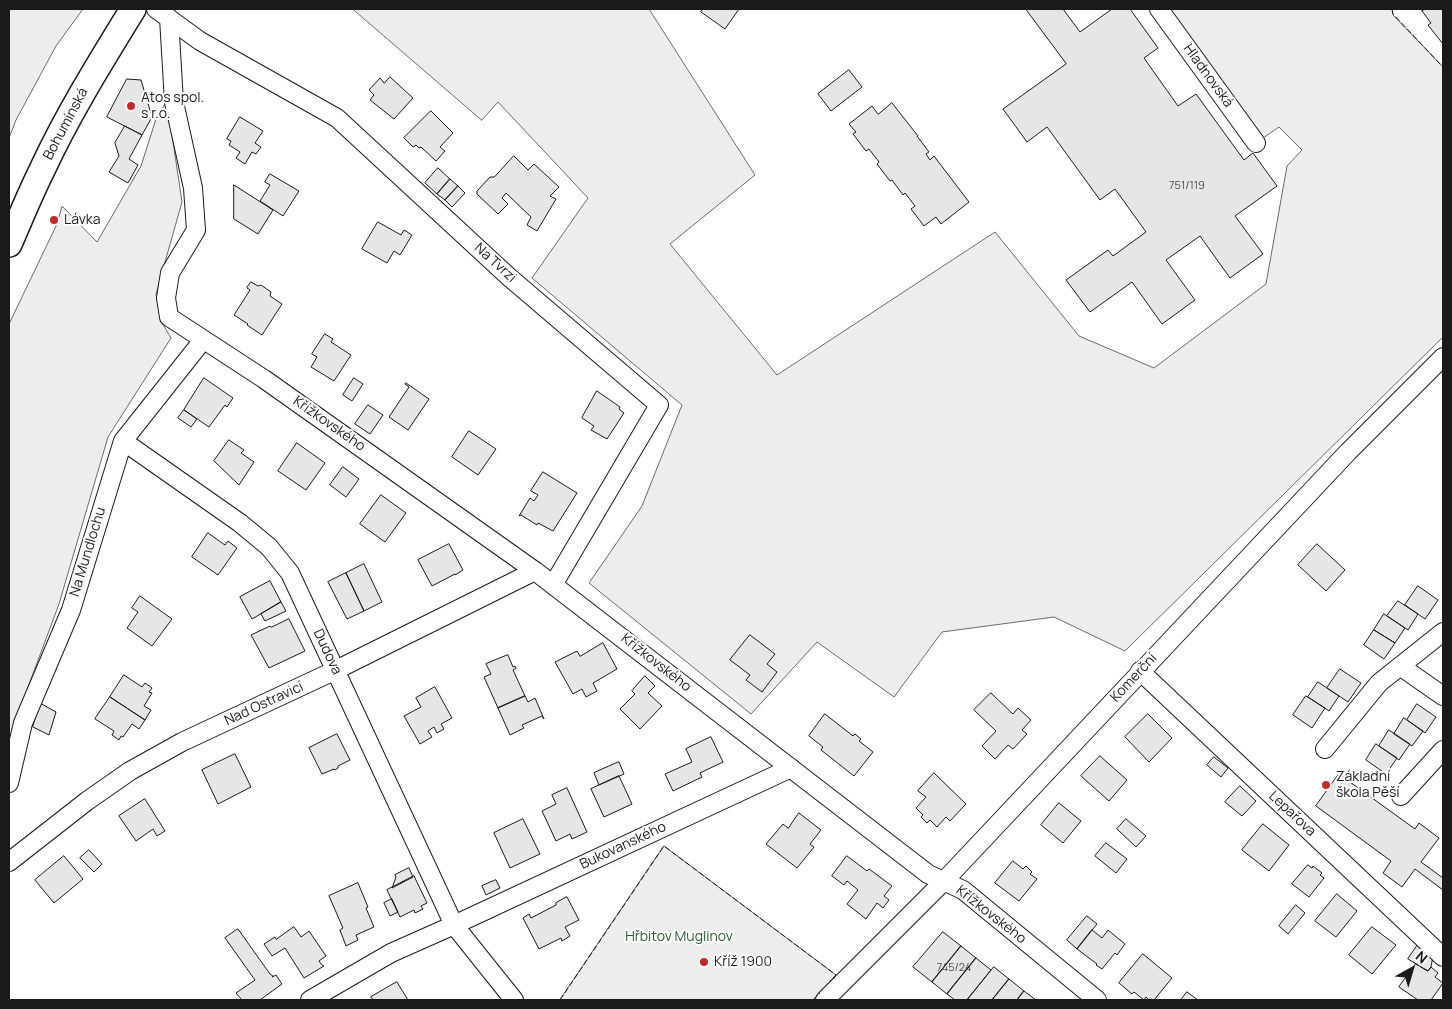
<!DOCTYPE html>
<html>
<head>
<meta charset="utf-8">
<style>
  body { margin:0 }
  #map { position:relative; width:1452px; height:1009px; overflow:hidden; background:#fff; font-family:Manrope,sans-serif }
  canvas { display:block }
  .frame { position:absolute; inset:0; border:10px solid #1a1a1a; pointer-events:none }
  .north { position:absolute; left:1387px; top:944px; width:50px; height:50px; -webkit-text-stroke:4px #fff; paint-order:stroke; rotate:39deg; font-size:14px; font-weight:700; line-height:20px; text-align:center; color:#1a1a1a }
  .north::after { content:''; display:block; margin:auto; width:18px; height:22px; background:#1a1a1a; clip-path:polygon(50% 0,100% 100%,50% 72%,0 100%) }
</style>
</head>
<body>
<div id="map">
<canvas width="1452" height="1009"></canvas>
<div class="frame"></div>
<div class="north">N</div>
</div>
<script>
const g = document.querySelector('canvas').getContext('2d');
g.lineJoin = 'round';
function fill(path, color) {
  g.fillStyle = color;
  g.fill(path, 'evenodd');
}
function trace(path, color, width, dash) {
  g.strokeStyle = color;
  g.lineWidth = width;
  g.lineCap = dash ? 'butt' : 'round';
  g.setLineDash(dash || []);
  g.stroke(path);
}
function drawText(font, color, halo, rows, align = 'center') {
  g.font = font + ' Manrope,sans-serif';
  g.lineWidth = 4;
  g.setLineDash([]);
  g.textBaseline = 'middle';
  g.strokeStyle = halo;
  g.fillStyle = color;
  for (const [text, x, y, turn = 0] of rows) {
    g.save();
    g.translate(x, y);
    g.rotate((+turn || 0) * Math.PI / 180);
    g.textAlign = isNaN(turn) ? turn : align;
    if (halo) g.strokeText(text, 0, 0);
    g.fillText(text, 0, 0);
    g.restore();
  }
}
const built = new Path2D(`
  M9,9H83L56,46L16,120L9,138Z
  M353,9H649L755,175L670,244L777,375L995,232L1079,336L1154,368L1266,284L1287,166L1302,150L1279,127L1256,143L1159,9H1392L1393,15L1443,67V337L1125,651L1054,617L942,632L894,697L817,642L751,714L589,583L642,506L682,405L532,278L588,198L498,102L482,120Z
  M167,101L182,202L156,294L161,321L171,338L108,437L59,604L15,722L9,746V324L57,224L62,206L97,242L141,166L156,119Z
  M664,846L836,975L813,1000H560Z`);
const building = new Path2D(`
  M703,9H739L725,29L701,12Z
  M1026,9H1063L1080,32L1112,9H1130L1158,48L1144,58L1178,106L1196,94L1244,160L1253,153L1277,186L1235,216L1263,254L1230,278L1200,236L1166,260L1195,300L1162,324L1132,282L1090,312L1066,280L1108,250L1113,256L1146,232L1115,189L1100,200L1047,127L1027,142L1003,109L1066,64Z
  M1426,9H1443V44L1428,25L1431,23L1422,11Z
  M849,70L862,87L831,111L818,94Z
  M390,77L413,98L394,119L370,100L374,95L369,90L380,78L384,83Z
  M127,79L141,80L152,117L142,135L107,117Z
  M892,103L918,136H917L929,152L926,154L930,160L934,156L969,202L941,224L936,217L924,226L911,209L915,206L905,193L903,195L892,180L890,181L877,164L879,162L869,149L866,151L853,134L856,132L849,124L872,106L878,114Z
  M431,111L453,133L440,147L445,151L436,161L421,147L419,148L416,145L413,147L404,138Z
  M240,117L263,131L255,143L261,147L256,154L252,152L245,164L236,158L240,152L229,145L231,141L227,139Z
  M125,126L142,135L129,159L138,165L128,183L109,172L119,156L115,143Z
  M514,156L528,170L534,164L559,187L550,196L556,199L537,231L527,225L531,217L506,193L502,198L508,204L498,214L477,194V191L490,177H494Z
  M438,168L450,179L437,194L425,183Z
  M270,174L299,191L283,216L260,201L270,185L265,182Z
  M450,179L458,186L445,200L437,194Z
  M234,185L273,210L258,234L234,219Z
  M458,186L465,193L452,207L445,200Z
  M378,222L401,235L404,230L412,235L400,255L394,251L387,263L362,249Z
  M251,282L258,286L261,285L271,292L270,296L282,304L262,335L247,325L248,324L234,315L250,290L247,288Z
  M325,334L333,339L331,342L351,355L334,381L311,367L317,357L312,354Z
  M204,378L233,398L227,407L225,405L209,427L184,410Z
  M354,378L363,384L352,401L343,395Z
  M406,383L429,399L408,430L389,417L409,387L405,384Z
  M597,391L620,407L619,409L624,413L607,439L591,430L594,426L582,418Z
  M368,405L383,415L370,434L355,424Z
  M184,410L197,419L191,427L178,418Z
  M469,431L496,449L478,475L452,457Z
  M229,440L244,450L241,453L254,462L239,485L214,461Z
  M297,443L325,463L306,490L278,471Z
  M343,467L359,479L346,497L330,485Z
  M543,472L577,493L553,531L538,523L537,525L521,515L519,516L530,498L534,501L538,495L531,491Z
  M381,495L406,513L385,542L360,524Z
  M208,533L225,545L228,541L237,548L218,575L192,557Z
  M449,544L463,570L455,575V574L432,586L418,560Z
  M1317,544L1345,570L1326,591L1298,565Z
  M364,564L382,602L364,611L346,573Z
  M346,573L364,611L347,619L328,582Z
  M270,581L281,602L252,619L240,597Z
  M1418,586L1438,600L1425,619L1405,605Z
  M140,596L172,619L152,646L127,628L138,612L132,608Z
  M1398,601L1418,614L1408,630L1387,616Z
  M281,602L286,611L265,621L261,614Z
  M1384,614L1405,628L1395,643L1374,630Z
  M289,619L305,651L269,668L251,635L270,626L271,627Z
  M1374,630L1395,643L1384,659L1364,645Z
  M750,635L775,654L767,664L777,672L762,692L746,680L750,675L730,660Z
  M603,643L617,669L593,683L597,691L586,697L582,689L573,694L555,662L577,651L580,656Z
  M508,655L513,667L515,666L516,668L513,670L525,696L498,708L484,677L491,674L486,664Z
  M1340,669L1361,683L1348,702L1327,688Z
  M124,675L142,687L145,683L152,688L149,692L152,693L144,706L151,710L145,720L110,697Z
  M645,676L655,686L648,693L662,706L640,729L620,709L635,694L632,691Z
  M1318,682L1339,696L1329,711L1308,697Z
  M435,687L452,718L441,724L444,729L437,733L434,727L428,731L432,737L420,744L404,716L421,707L416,698Z
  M991,693L1013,714L1018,708L1031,720L1022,730L1027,734L1013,749L1008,745L995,759L982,746L996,731L974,710Z
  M525,696L528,702L535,698L544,719L542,716L522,725L524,728L510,735L498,708Z
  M1306,696L1325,708L1312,728L1293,715Z
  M110,697L145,720L139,729L132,724L123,737L121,736L119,740L112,735L114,731L95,719Z
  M40,703L56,712L49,735L33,727Z
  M1417,704L1436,717L1425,733L1407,720Z
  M825,714L853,736L855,734L861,739L859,741L873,752L854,776L821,750L823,747L809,736Z
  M1148,714L1172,738L1149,762L1125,737Z
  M1404,718L1423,731L1412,746L1394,734Z
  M1389,730L1410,744L1399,760L1379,746Z
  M337,734L350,760L338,766V768L335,770L334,769L322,774L309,748Z
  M711,737L723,762L700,773L702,777L673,791L665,774L692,762L686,749Z
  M1376,744L1397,758L1386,774L1366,760Z
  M235,754L251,787L218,804L202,770Z
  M1100,756L1127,780L1109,801L1081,776Z
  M1214,757L1228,768L1221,777L1207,765Z
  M619,762L624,774L599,785L594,773Z
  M934,773L966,804L950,821L946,817L937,827L930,820L927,823L921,817L923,815L916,808L926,797L918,791Z
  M1339,774L1415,829L1419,823L1439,838L1421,862L1443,878V890L1415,869L1402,887L1383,873L1391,861L1316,806Z
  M619,776L632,804L604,817L591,789Z
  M1240,786L1256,801L1242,816L1225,802Z
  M567,788L587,832L572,839L570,834L556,841L542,811L556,804L552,795Z
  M145,799L165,831L157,836L153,829L136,841L119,816Z
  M1059,803L1081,821L1063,843L1041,825Z
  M799,813L821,830L810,844L814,847L797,868L766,844L783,824L788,828Z
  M523,819L540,854L510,868L494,833Z
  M1126,819L1146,836L1136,847L1117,829Z
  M1263,824L1289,845L1269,871L1242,850Z
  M1106,843L1127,859L1116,873L1095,856Z
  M89,850L102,864L94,872L80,858Z
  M64,856L83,879L54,903L35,880Z
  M847,856L867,871L869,869L892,886L884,896L889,900L883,908L877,903L866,919L847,904L858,890L847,881L844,885L832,876Z
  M1013,861L1023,869L1026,866L1032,872L1030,874L1037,879L1019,901L995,883Z
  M1308,865L1312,868L1313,866L1322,873L1320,875L1324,878L1309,897L1292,884Z
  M409,868L413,877L392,888L396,877L395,875Z
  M414,876L427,903L421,906L423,909L415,913L414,910L400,917L387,890Z
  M496,880L500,888L486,895L482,886Z
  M358,883L368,907L366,908L374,927L356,935L358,940L346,946L340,930L343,928L329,896Z
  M1337,894L1357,911L1336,937L1315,921Z
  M567,897L579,920L565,927L570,936L562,941L561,938L539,949L523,918L529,914L531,918L556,905V903Z
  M392,899L398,912L390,916L384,903Z
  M1296,905L1305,913L1288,934L1279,926Z
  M1087,916L1097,924L1077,949L1067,940Z
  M294,927L301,937L309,931L326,956L319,961L322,965L324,966L304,978L285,948L272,956L264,944L275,937L276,939Z
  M1372,927L1396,945L1372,974L1349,955Z
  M238,929L270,974L273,976L272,977L276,975L282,984L260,1000H242L236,993L255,980L225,938Z
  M1092,930L1102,938L1108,930L1125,944L1117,955L1115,953L1102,969L1096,965L1097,964L1077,949Z
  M943,932L961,946L932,982L913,967Z
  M1419,943L1433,956L1431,967L1428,971L1408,959Z
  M961,946L976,958L947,994L932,982Z
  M1143,954L1172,978L1154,1000H1149L1146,997L1144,1000L1134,992L1132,994L1119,983Z
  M976,958L991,970L967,1000H955L947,994Z
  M1416,964L1424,969L1428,971L1431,967L1438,973L1435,977L1443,983L1431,1000H1418L1399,987Z
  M994,967L1009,979L992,1000H967Z
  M1009,979L1024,991L1017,1000H992Z
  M397,982L408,1000H373L371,997Z
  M1024,991L1036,1000H1017Z
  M1187,992L1198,1000H1181Z`);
const street = new Path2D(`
  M156,9L200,41L337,118L509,277L659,405L553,585
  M1159,9L1256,143
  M169,18L174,102L193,188L196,230L170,273L166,298L169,317L264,379L535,571L928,874L963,890L1097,1000
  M123,441L240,523L269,547L290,573L454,925L514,1000
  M1400,666L1443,696
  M1140,671L1443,957
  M1325,749L1379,683L1443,632
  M9,783L23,723L71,610L123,441L203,340
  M1401,796L1443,750
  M9,862L87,801L130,771L182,742L336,670L535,571
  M310,1000L391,953L454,925L791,768
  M825,1000L944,881L1348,452L1443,357`);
const secondary = new Path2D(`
  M9,244C20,219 30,194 42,170C68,114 101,61 133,9`);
const fence = new Path2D(`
  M1392,9L1393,14L1443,67
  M560,1000L664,846L836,975L830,981
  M813,1000L820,993`);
const markers = [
  [131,106,5,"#c62828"],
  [54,220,5,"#c62828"],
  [1326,785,5,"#c62828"],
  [704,962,5,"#c62828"]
];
const numberNames = [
  ["751/119",1187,186],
  ["745/24",954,968]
];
const streetNames = [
  ["Hladnovská",1208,76,54],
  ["Bohumínská",66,124,-62],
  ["Na Tvrzi",495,263,42],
  ["Křížkovského",329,424,35],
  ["Na Mundlochu",88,552,-73],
  ["Dudova",327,652,65],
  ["Křížkovského",656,663,38],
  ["Komerční",1134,678,-47],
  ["Nad Ostravicí",264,704,-25],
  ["Lepařova",1292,814,43],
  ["Bukovanského",623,846,-25],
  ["Křížkovského",991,915,38]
];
const poiNames = [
  ["Atos spol.",141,98],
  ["s r.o.",141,114],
  ["Lávka",64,220],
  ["Základní",1336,777],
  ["škola Pěší",1336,793],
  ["Kříž 1900",714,962]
];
const parkNames = [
  ["Hřbitov Muglinov",679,937]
];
fill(built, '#ededed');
trace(built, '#6a6a6a', 1);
fill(building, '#e6e6e6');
trace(building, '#1a1a1a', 1);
trace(street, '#1a1a1a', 20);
trace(secondary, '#1a1a1a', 28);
trace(street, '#fff', 18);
trace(secondary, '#fff', 25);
trace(fence, '#1a1a1a', 1, [6, 2.5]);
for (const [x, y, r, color] of markers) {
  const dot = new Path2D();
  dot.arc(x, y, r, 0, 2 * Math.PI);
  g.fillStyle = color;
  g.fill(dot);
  trace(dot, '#fff', 2);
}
drawText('11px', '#4d4d4d', null, numberNames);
drawText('14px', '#1a1a1a', '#fff', streetNames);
drawText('14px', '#1a1a1a', '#fff', poiNames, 'left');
drawText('14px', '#2b5a34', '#fff', parkNames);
</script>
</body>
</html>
